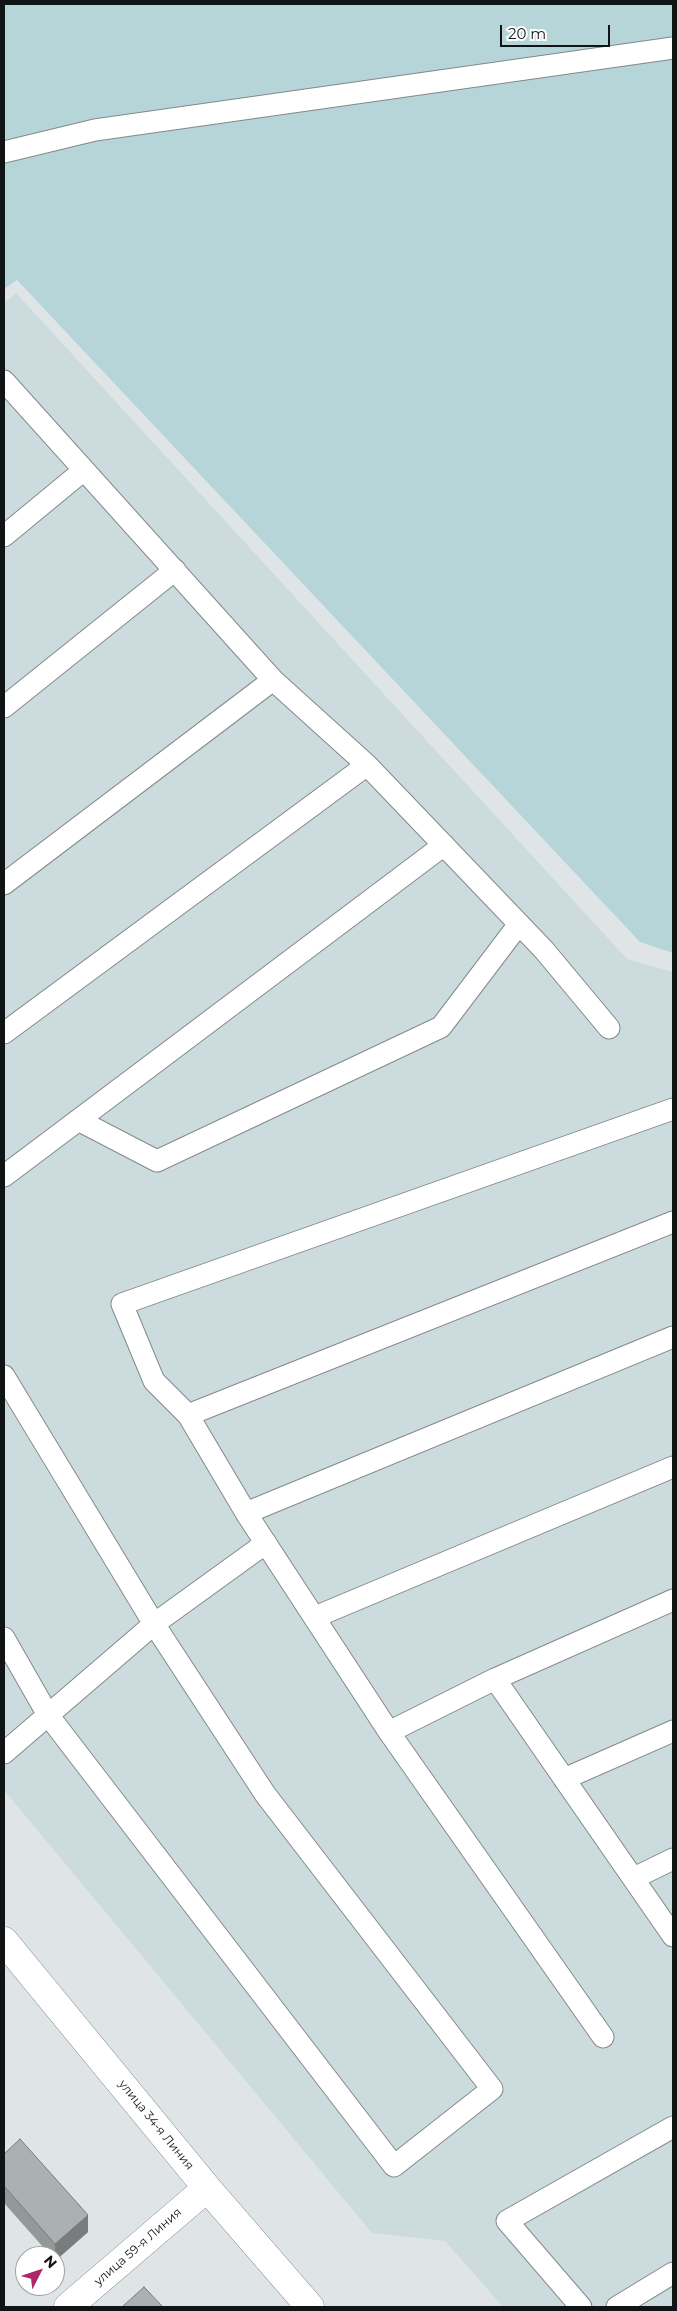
<!DOCTYPE html>
<meta charset="utf-8">
<style>
body{margin:0}
#map{position:relative;width:677px;height:2311px;overflow:hidden;background:#dfe5e6;font-family:Montserrat,sans-serif}
canvas{display:block}
.frame{position:absolute;inset:0;border:5px solid #111414;pointer-events:none}
.north{position:absolute;left:15px;top:2246px;width:50px;height:50px;box-sizing:border-box;background:#fff;border:1px solid #a0a1a1;border-radius:50%;rotate:49deg;font-size:14px;font-weight:700;line-height:20px;text-align:center;color:#111414}
.north::after{content:'';display:block;margin:auto;width:18px;height:22px;background:#ad266a;clip-path:polygon(50% 0,100% 100%,50% 72%,0 100%)}
.scale{position:absolute;left:500px;top:25px;width:110px;height:22px;box-sizing:border-box;border:2px solid #111414;border-top:0;padding-left:6px;font-size:15px;line-height:18px;white-space:nowrap;color:#111414;-webkit-text-stroke:4px #fff;paint-order:stroke}
</style>
<div id="map">
<canvas width="677" height="2311"></canvas>
<div class="frame"></div>
<div class="north">N</div>
<div class="scale">20 m</div>
</div>
<script>
const c = document.querySelector('canvas').getContext('2d');
c.lineJoin = 'round';
function paint(path, color) {
  c.fillStyle = color;
  c.fill(path, 'evenodd');
}
function toPath(rows) {
  const path = new Path2D();
  for (const r of rows) {
    path.moveTo(r[0], r[1]);
    for (let i = 2; i < r.length; i += 2) path.lineTo(r[i], r[i + 1]);
  }
  return path;
}
function trace(path, color, width, dash) {
  c.strokeStyle = color;
  c.lineWidth = width;
  c.lineCap = dash ? 'butt' : 'round';
  c.setLineDash(dash || []);
  c.stroke(path);
}
function label(font, color, halo, rows, align = 'center') {
  c.font = font + ' Montserrat,sans-serif';
  c.lineWidth = 4;
  c.setLineDash([]);
  c.textBaseline = 'middle';
  c.strokeStyle = halo;
  c.fillStyle = color;
  for (const [text, x, y, turn = 0] of rows) {
    c.save();
    c.translate(x, y);
    c.rotate((+turn || 0) * Math.PI / 180);
    c.textAlign = isNaN(turn) ? turn : align;
    if (halo) c.strokeText(text, 0, 0);
    c.fillText(text, 0, 0);
    c.restore();
  }
}
paint(toPath([
 [16,293,627,959,673,972,673,2307,503,2307,445,2241,372,2233,4,1790,4,303]
]), '#ccdbdd');
paint(toPath([
 [4,4,673,4,673,953,640,942,17,280,4,289]
]), '#b6d5d9');
const lane = toPath([
 [4,152,95,130,673,48],
 [4,381,273,680,4,884],
 [4,536,84,470],
 [273,680,367,765,544,950,609,1028],
 [4,707,175,570],
 [4,1033,367,765],
 [78,1120,157,1161,441,1027,519,924],
 [4,1176,444,845],
 [4,1376,154,1624,265,1794,492,2089,394,2166,48,1715,4,1638],
 [188,1415,673,1222],
 [246,1513,673,1337],
 [315,1617,673,1467],
 [495,1679,673,1936],
 [389,1732,495,1679,673,1600],
 [4,1753,154,1624,266,1543],
 [564,1779,673,1731],
 [634,1878,673,1859],
 [603,2037,389,1732,246,1513,188,1415,154,1381,122,1304,673,1109],
 [581,2307,507,2221,673,2127],
 [617,2307,673,2273]
]);
const street = toPath([
 [4,1941,207,2188,310,2307],
 [68,2307,207,2188]
]);
trace(lane, '#84898a', 23);
trace(street, '#84898a', 29);
trace(lane, '#fff', 21);
trace(street, '#fff', 28);
paint(toPath([
 [4,2154,88,2232,55,2261,55,2256,51,2256,4,2203]
]), '#939899');
paint(toPath([
 [88,2215,88,2232,55,2261,55,2244]
]), '#787c7d');
const building = toPath([
 [20,2139,88,2215,55,2244,4,2186,4,2154,20,2139],
 [144,2287,163,2307,122,2307,144,2287]
]);
paint(building, '#abb1b2');
trace(building, '#787c7d', 1);
label('12px', '#111414', '#fff', [
 ["улица 34-я Линия",156,2125,51],
 ["улица 59-я Линия",138,2247,-41]
]);
</script>
